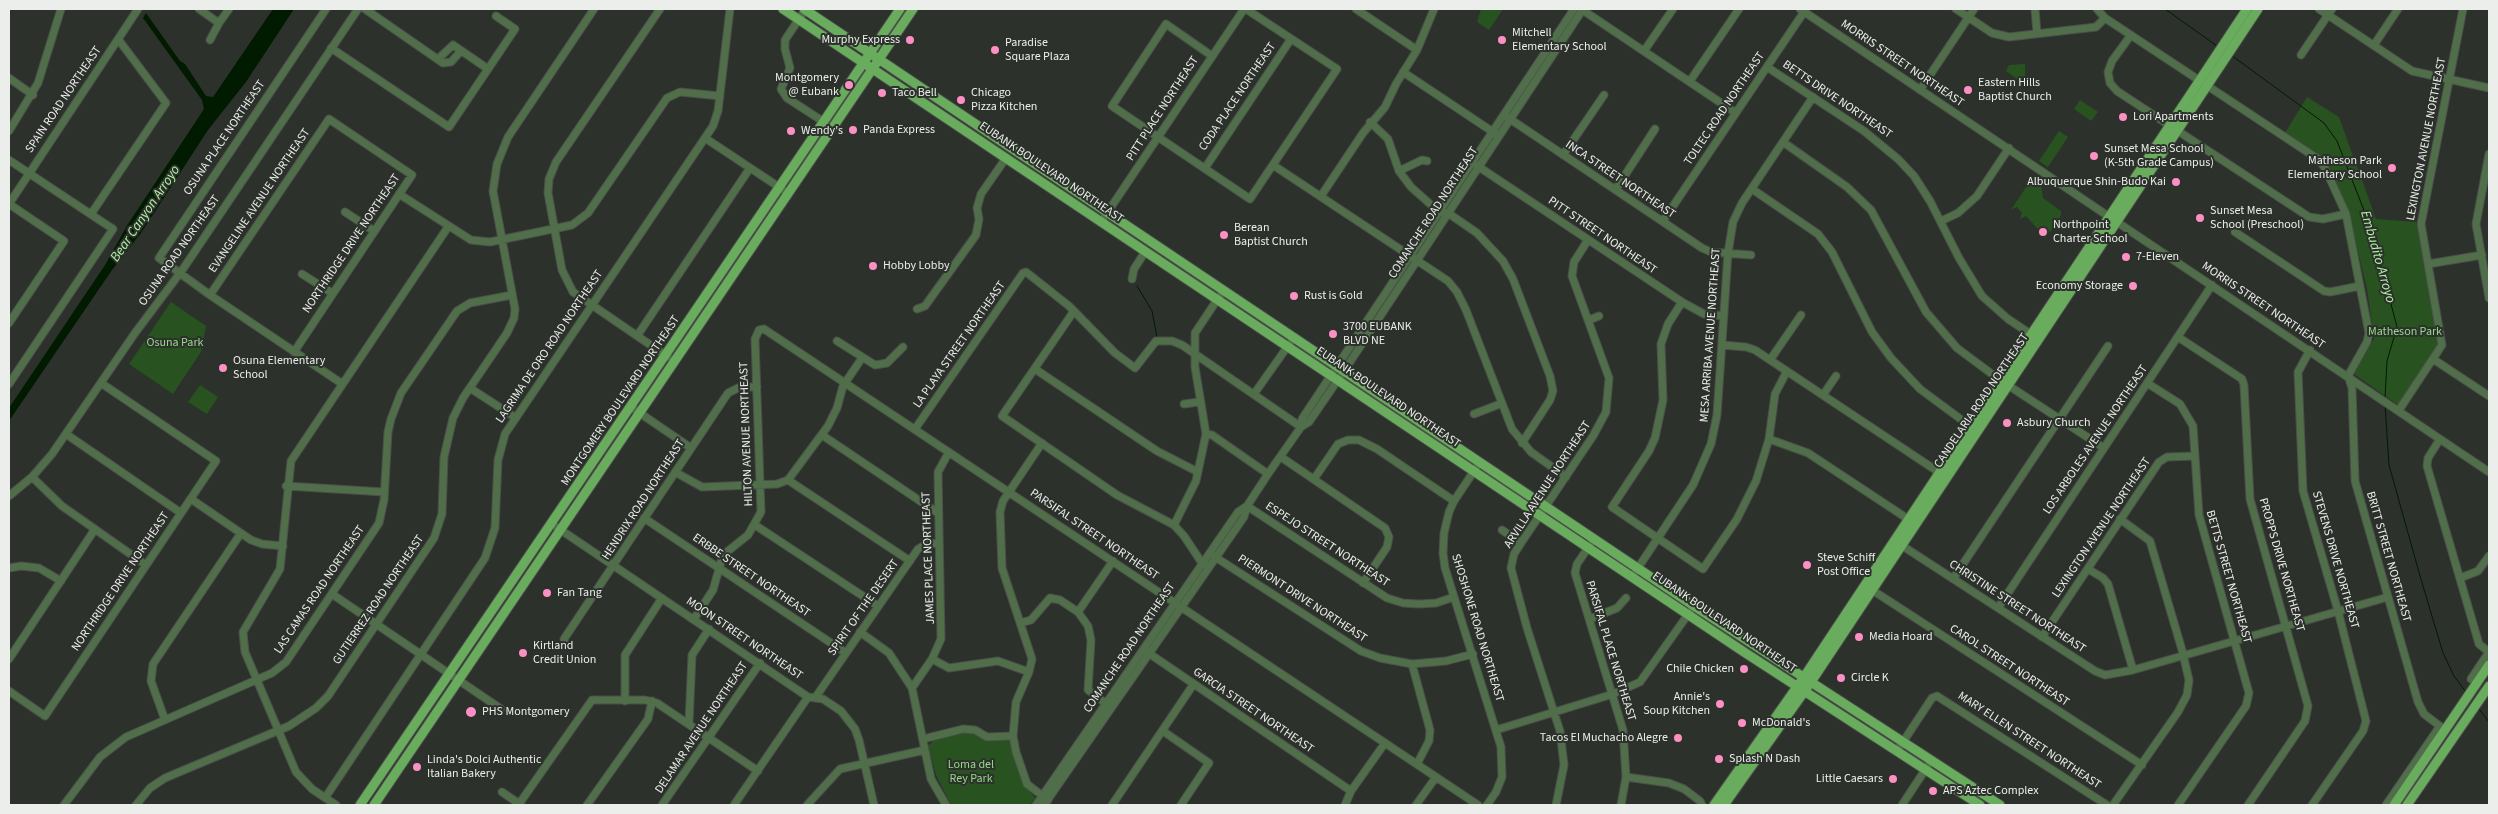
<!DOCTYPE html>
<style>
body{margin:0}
#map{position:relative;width:2498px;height:814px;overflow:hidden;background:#2c312b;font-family:"Source Sans 3",sans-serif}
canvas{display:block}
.frame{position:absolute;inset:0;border:10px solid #ebeeea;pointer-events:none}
</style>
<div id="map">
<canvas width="2498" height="814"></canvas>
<div class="frame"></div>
</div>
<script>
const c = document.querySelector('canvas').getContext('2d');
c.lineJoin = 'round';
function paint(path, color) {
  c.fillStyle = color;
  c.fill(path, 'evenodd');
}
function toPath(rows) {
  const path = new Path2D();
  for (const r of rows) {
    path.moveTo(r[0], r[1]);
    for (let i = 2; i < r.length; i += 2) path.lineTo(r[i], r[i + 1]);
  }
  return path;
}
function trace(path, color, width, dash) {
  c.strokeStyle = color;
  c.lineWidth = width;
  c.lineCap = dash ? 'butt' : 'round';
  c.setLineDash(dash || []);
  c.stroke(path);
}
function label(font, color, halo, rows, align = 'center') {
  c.font = font + ' "Source Sans 3",sans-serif';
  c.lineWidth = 4;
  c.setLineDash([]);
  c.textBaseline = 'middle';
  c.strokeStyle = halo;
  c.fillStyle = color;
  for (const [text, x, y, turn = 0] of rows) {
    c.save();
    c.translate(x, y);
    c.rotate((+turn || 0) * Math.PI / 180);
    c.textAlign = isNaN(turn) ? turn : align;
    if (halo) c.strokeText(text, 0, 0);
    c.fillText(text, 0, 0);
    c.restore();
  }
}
paint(toPath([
 [1481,9,1503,9,1489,30,1477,22],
 [2025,64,2025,80,2017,79,2006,71,2009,65],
 [2307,97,2339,117,2376,219,2416,222,2440,344,2398,405,2354,374,2374,339,2367,288,2348,212,2327,160,2285,133],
 [2080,100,2098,112,2091,121,2074,109],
 [2059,131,2068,137,2048,167,2039,161],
 [2032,178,2041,185,2043,198,2061,211,2061,215,2046,238,2026,216,2020,219,2022,213,2017,207,2011,210],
 [171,302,206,326,201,352,173,394,129,364],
 [200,385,218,397,207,414,188,402],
 [963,733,971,733,984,740,1010,741,1022,781,1035,798,1030,805,951,805,936,775,928,746,934,740]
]), '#285220');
paint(toPath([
 [273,9,294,9,246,82,208,130,141,233,112,270,9,421,9,408,105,265,128,224,204,109,202,100,143,18,146,13,180,61,185,64,206,96,213,97]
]), '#001b00');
trace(toPath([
 [2165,9,2217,46],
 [2231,55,2324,123,2337,141,2372,231,2397,327,2387,361,2385,398],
 [1137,286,1152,311,1157,337],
 [2385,405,2389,465,2420,576,2443,653,2454,676,2466,692],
 [2479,709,2489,722]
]), '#001b00', 1);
const minor = toPath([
 [199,9,219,23,229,9],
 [326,9,159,258,210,295,341,383],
 [365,9,443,63,451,62,461,51],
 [660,9,556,162,549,179,548,193,562,270,573,292,668,357],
 [1356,9,1417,50],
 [1581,9,1736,113],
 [1800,9,2489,472],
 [1956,9,1992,33,2009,37,2096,27,2105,18],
 [2035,9,2037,33],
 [2097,9,2105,18,2318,159,2325,168,2346,214,2369,333,2367,342,2348,376,2352,388,2355,481,2418,702,2424,714,2445,730],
 [2319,9,2412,71,2489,88],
 [805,10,785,40,785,49,790,68,781,89,787,98,824,122],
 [2131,35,2112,61,2108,72,2110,83,2117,91,2309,217,2323,219,2346,214],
 [210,40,219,23],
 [2374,45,2398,9],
 [331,48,449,127,515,29,496,16],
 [1644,51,1673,9],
 [2301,55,2332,9],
 [1212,56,1166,24,1112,106,1250,199,1337,69,1246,9],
 [438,59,453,45,488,69],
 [1767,67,1864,131,1898,159,1914,176,1930,201,1959,258,1982,296,2008,319,2035,337],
 [1403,72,1496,134],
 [9,78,33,95],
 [1690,81,1739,9],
 [1920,90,1974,9],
 [1507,117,1702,248,1711,252,1751,255],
 [1370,122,1388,139,1399,171,1411,187,1439,212,1448,213,1477,233,1503,261,1513,279,1550,376,1553,391,1550,400,1522,443],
 [9,131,38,83,61,9],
 [705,138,788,193],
 [1783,142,1847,187,1871,210,1926,312,1957,348,2000,380,2104,448],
 [2489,154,2476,224,2489,298],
 [1563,155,1604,95],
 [9,160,113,229,9,384],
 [1273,165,1448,281,1457,292,1466,310,1512,429,1531,452,1566,477],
 [1476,165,1682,302,1704,314,1724,316],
 [1205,168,1291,39],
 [1399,171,1422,160,1427,161],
 [1616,189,1655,129],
 [1752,189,1818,234,1832,252,1872,332,1891,358,1920,389,1974,429],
 [399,194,471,240,490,242,572,225,588,213,667,98,680,92,720,96],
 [1321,196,1363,133,1385,107,1396,84,1417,50,1434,9],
 [9,204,138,9],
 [9,204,64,241,9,323],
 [345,212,374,231],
 [91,214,166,103,118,39],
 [1663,221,1806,9],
 [1941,221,1958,213,1977,196,2009,148],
 [1101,222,1244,9],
 [2235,232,2324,291,2330,292,2360,286],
 [2428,264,2482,255],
 [302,274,332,293],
 [1132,279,1134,269,1145,252],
 [210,295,329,119,412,175,294,352],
 [1682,302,1668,324,1661,344,1663,400,1655,438,1649,451,1612,507,1703,569,1737,519,1756,481,1769,439,1775,394,1787,371],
 [917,309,925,306,976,235,979,219,977,208,981,194,1006,158],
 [1074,311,1002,416,1117,495,1174,525,1184,536,1202,563,1209,567],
 [1589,320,1599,316],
 [637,336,750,168],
 [2178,337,2242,379,2244,385,2250,499,2308,706,2305,721,2248,805],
 [837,341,875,365,887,363,903,347],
 [1722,345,1746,347,1755,350,1943,475],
 [2310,350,2298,372,2303,491,2338,611,2366,721,2363,731,2312,805],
 [2433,359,2489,396],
 [1770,360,1801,315],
 [1035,369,1157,451,1198,472],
 [2147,383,2180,404,2193,426,2199,515,2249,693,2246,706,2178,805],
 [470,388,516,418],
 [1254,394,1290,343],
 [1823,395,1836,376],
 [1184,404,1199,402],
 [631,407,691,448],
 [2399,410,2442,345,2421,224,2463,9],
 [1474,414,1500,404],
 [1301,427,1302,419,1574,9],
 [915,429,1023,273,1026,272,1069,306,1115,353,1135,368,1156,341,1172,341,1182,345,1301,427],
 [66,434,181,513],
 [1206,434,1212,435,1268,474],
 [822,435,938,513],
 [1769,439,1808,453,1911,521],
 [2440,439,2428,458,2427,466,2479,644,2489,652],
 [1042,443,1003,501,1000,512,1002,568,1032,659,1029,672,1016,702,1013,736,1016,752,1027,784,1048,800],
 [1281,457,1385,528,1389,537,1387,547,1363,583],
 [1480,462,1454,501,1449,512,1444,533,1443,553,1445,568,1501,747,1502,777,1496,792,1487,805],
 [675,472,702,487,777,484,788,480,828,426,837,408,843,386,862,358],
 [32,477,62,506,146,565],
 [1314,479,1338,444,1348,440,1359,440,1377,449,1454,501],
 [788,480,910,561],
 [286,486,384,492],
 [9,496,32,477,52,454,135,333,183,269,358,9],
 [191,499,251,540,262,544,283,546],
 [1247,506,1387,598,1403,603,1419,604,1436,603,1454,597],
 [644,518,846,653],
 [552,524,808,697,823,699,841,711,855,729,859,740,874,805],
 [755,525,878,606],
 [1174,525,1196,481,1206,434,1195,367,1195,333,1223,291],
 [1502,530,1521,543],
 [1594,539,1577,564,1575,573,1623,730,1626,777,1621,805],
 [1898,543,2095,671,2105,675,2133,670,2388,597],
 [1212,555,1361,651,1380,658,1412,664,1446,661,1473,654],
 [9,568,21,566,39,568,61,581],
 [2088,569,2103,578,2108,584,2133,670],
 [1632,577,1693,485,1711,444,1717,415,1728,253,1733,222,1742,203,1813,97],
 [2460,578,2478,571,2489,556],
 [1953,579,2108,346],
 [1869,588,2142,765],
 [332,594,501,709],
 [1998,608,2212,285],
 [1078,612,1113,561],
 [694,619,713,590,723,555,748,535,761,512,755,339,759,330,764,329,1478,805],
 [1590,619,1617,608,1626,598],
 [1020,623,1031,620,1050,598,1060,600,1078,612,1088,626,1091,640,1088,690,1108,705],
 [860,632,889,653,912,688,931,779,946,805],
 [2042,637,2159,462,2167,457,2195,456],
 [565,645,564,639,728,393,740,387,757,387],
 [1147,652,1351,791],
 [9,659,95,529],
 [932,659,949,668,998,661,1029,672],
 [1412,664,1430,730,1429,741,1417,764],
 [2471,679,2489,652],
 [912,688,932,659,941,639,938,472,949,452],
 [9,691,45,716,216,461,101,383],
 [815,698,918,549,928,543,939,544],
 [625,701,625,655,662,598],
 [165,720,151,681,153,664,241,533],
 [689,723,692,655,709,629],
 [1496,730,1613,694,1640,682,1694,606],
 [1163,731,1209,763,1181,805],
 [923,739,963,729,975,730,987,737,1013,736],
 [1897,751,1932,698,1937,696,2107,805],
 [1626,777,1669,783,1684,789,1700,801,1702,805],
 [502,792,521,805],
 [325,798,485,558,495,528,498,460,505,434,713,126,718,111,730,9],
 [519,804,592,700,645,700,657,703,758,771],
 [64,805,100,757,126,737,272,673,286,662,379,523,384,500,388,432,391,419,401,393,457,311,470,303,512,295],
 [136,805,150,788,165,778,289,726,316,708,328,696,434,538,442,514,444,457,453,418,463,398,507,333,514,318,515,309,493,191,497,164,508,137,594,9],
 [336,805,312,789,296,772,245,652,243,632,280,569,291,461,448,227],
 [587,805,648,719,652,701],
 [662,805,760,663],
 [734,805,808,697],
 [807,805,840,769,925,750],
 [1036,805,1238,512,1247,506],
 [1044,805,1244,517,1247,506,1268,474,1301,427,1309,422,1344,371,1583,9],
 [1112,805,1193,685],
 [1345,805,1351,791,1385,743],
 [1416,805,1436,777],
 [1556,805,1564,765,1560,731,1527,628,1511,568,1514,554,1521,543,1593,436,1606,412,1609,378,1572,276,1574,262,1588,240],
 [1902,805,1931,761],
 [2113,805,2178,712,2187,695,2189,680,2182,650,2150,541,2120,519],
 [2386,805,2440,726]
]);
const major = toPath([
 [783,9,1744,652,1980,805],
 [804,9,1694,606,2000,805],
 [360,805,900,9],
 [374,805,913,9],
 [1714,805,1806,674,2247,9],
 [1724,805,1811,682,2258,9],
 [2394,805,2489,665],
 [2407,805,2489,686]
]);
trace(minor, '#4b4f4a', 9);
trace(major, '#4b4f4a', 11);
trace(minor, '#4f6e49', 7);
trace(major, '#6aac5e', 9);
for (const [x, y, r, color] of [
 [910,40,5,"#fc8fc3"],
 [1502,40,5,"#fc8fc3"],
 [995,50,5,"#fc8fc3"],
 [849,85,5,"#fc8fc3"],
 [1968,90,5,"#fc8fc3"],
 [882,93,5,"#fc8fc3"],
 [961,100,5,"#fc8fc3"],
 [2123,117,5,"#fc8fc3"],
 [853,130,5,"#fc8fc3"],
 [791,131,5,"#fc8fc3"],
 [2094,156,5,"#fc8fc3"],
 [2392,168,5,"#fc8fc3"],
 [2176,182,5,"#fc8fc3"],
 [2200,218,5,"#fc8fc3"],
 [2043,232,5,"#fc8fc3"],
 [1224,235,5,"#fc8fc3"],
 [2126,257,5,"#fc8fc3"],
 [873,266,5,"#fc8fc3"],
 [2133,286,5,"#fc8fc3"],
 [1294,296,5,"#fc8fc3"],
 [1333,334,5,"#fc8fc3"],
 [223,368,5,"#fc8fc3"],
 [2007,423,5,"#fc8fc3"],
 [1807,565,5,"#fc8fc3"],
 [547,593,5,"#fc8fc3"],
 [1859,637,5,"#fc8fc3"],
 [523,653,5,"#fc8fc3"],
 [1744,669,5,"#fc8fc3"],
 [1841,678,5,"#fc8fc3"],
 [1720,704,5,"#fc8fc3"],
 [471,712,6,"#fc8fc3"],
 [1742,723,5,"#fc8fc3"],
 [1678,738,5,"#fc8fc3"],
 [1719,759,5,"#fc8fc3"],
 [417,767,5,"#fc8fc3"],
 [1893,779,5,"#fc8fc3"],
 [1933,791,5,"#fc8fc3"]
]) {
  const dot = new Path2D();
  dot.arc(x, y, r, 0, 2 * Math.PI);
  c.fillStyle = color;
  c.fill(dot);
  trace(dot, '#2c312b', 2);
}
label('12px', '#ebeeea', '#2c312b', [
 ["Mitchell",1512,33],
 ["Elementary School",1512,47],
 ["Murphy Express",900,40,"right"],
 ["Paradise",1005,43],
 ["Square Plaza",1005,57],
 ["Montgomery",839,78,"right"],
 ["@ Eubank",839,92,"right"],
 ["Eastern Hills",1978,83],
 ["Baptist Church",1978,97],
 ["Taco Bell",892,93],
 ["Chicago",971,93],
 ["Pizza Kitchen",971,107],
 ["Lori Apartments",2133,117],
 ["Panda Express",863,130],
 ["Wendy's",801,131],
 ["Sunset Mesa School",2104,149],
 ["(K-5th Grade Campus)",2104,163],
 ["Matheson Park",2382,161,"right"],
 ["Elementary School",2382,175,"right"],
 ["Albuquerque Shin-Budo Kai",2166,182,"right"],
 ["Sunset Mesa",2210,211],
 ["School (Preschool)",2210,225],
 ["Northpoint",2053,225],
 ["Charter School",2053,239],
 ["Berean",1234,228],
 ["Baptist Church",1234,242],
 ["7-Eleven",2136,257],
 ["Hobby Lobby",883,266],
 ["Economy Storage",2123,286,"right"],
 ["Rust is Gold",1304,296],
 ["3700 EUBANK",1343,327],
 ["BLVD NE",1343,341],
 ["Osuna Elementary",233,361],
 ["School",233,375],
 ["Asbury Church",2017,423],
 ["Steve Schiff",1817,558],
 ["Post Office",1817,572],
 ["Fan Tang",557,593],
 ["Media Hoard",1869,637],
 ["Kirtland",533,646],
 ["Credit Union",533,660],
 ["Chile Chicken",1734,669,"right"],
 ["Circle K",1851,678],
 ["Annie's",1710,697,"right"],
 ["Soup Kitchen",1710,711,"right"],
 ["PHS Montgomery",482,712],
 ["McDonald's",1752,723],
 ["Tacos El Muchacho Alegre",1668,738,"right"],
 ["Splash N Dash",1729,759],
 ["Linda's Dolci Authentic",427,760],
 ["Italian Bakery",427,774],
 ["Little Caesars",1883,779,"right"],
 ["APS Aztec Complex",1943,791]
], 'left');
label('12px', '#ebeeea', '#2c312b', [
 ["MORRIS STREET NORTHEAST",1902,64,34],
 ["CODA PLACE NORTHEAST",1238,97,-56],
 ["SPAIN ROAD NORTHEAST",64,100,-56],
 ["BETTS DRIVE NORTHEAST",1837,100,34],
 ["PITT PLACE NORTHEAST",1163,109,-57],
 ["TOLTEC ROAD NORTHEAST",1725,109,-56],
 ["OSUNA PLACE NORTHEAST",225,138,-56],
 ["LEXINGTON AVENUE NORTHEAST",2427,139,-79],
 ["EUBANK BOULEVARD NORTHEAST",1051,173,34],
 ["INCA STREET NORTHEAST",1620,180,34],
 ["EVANGELINE AVENUE NORTHEAST",260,201,-56],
 ["COMANCHE ROAD NORTHEAST",1434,213,-57],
 ["PITT STREET NORTHEAST",1602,236,34],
 ["NORTHRIDGE DRIVE NORTHEAST",352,244,-56],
 ["OSUNA ROAD NORTHEAST",180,251,-55],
 ["MORRIS STREET NORTHEAST",2263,306,34],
 ["MESA ARRIBA AVENUE NORTHEAST",1711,335,-86],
 ["LA PLAYA STREET NORTHEAST",960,345,-55],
 ["LAGRIMA DE ORO ROAD NORTHEAST",550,347,-56],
 ["EUBANK BOULEVARD NORTHEAST",1388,398,34],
 ["MONTGOMERY BOULEVARD NORTHEAST",621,401,-56],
 ["CANDELARIA ROAD NORTHEAST",1982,401,-56],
 ["HILTON AVENUE NORTHEAST",747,434,-92],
 ["LOS ARBOLES AVENUE NORTHEAST",2096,440,-56],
 ["ARVILLA AVENUE NORTHEAST",1548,485,-57],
 ["HENDRIX ROAD NORTHEAST",644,500,-57],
 ["LEXINGTON AVENUE NORTHEAST",2102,528,-56],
 ["PARSIFAL STREET NORTHEAST",1094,535,34],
 ["ESPEJO STREET NORTHEAST",1327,545,33],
 ["BRITT STREET NORTHEAST",2388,557,74],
 ["JAMES PLACE NORTHEAST",929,558,-92],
 ["STEVENS DRIVE NORTHEAST",2335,560,74],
 ["PROPPS DRIVE NORTHEAST",2281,565,74],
 ["ERBBE STREET NORTHEAST",751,576,34],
 ["BETTS STREET NORTHEAST",2228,577,74],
 ["NORTHRIDGE DRIVE NORTHEAST",121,582,-56],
 ["LAS CAMAS ROAD NORTHEAST",320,590,-56],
 ["PIERMONT DRIVE NORTHEAST",1302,599,33],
 ["GUTIERREZ ROAD NORTHEAST",379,600,-56],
 ["CHRISTINE STREET NORTHEAST",2017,607,33],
 ["SPIRIT OF THE DESERT",864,608,-55],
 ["EUBANK BOULEVARD NORTHEAST",1724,623,34],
 ["SHOSHONE ROAD NORTHEAST",1477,628,73],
 ["MOON STREET NORTHEAST",744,639,34],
 ["COMANCHE ROAD NORTHEAST",1130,648,-56],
 ["PARSIFAL PLACE NORTHEAST",1610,651,73],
 ["CAROL STREET NORTHEAST",2009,666,33],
 ["GARCIA STREET NORTHEAST",1253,711,34],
 ["DELAMAR AVENUE NORTHEAST",702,728,-56],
 ["MARY ELLEN STREET NORTHEAST",2029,741,33]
]);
label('12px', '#97d78b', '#2c312b', [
 ["Matheson Park",2405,332],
 ["Osuna Park",175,343],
 ["Loma del",971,765],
 ["Rey Park",971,779]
]);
label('italic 14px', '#b1f2a5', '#2c312b', [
 ["Bear Canyon Arroyo",146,214,-56],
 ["Embudito Arroyo",2377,257,74]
]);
</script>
